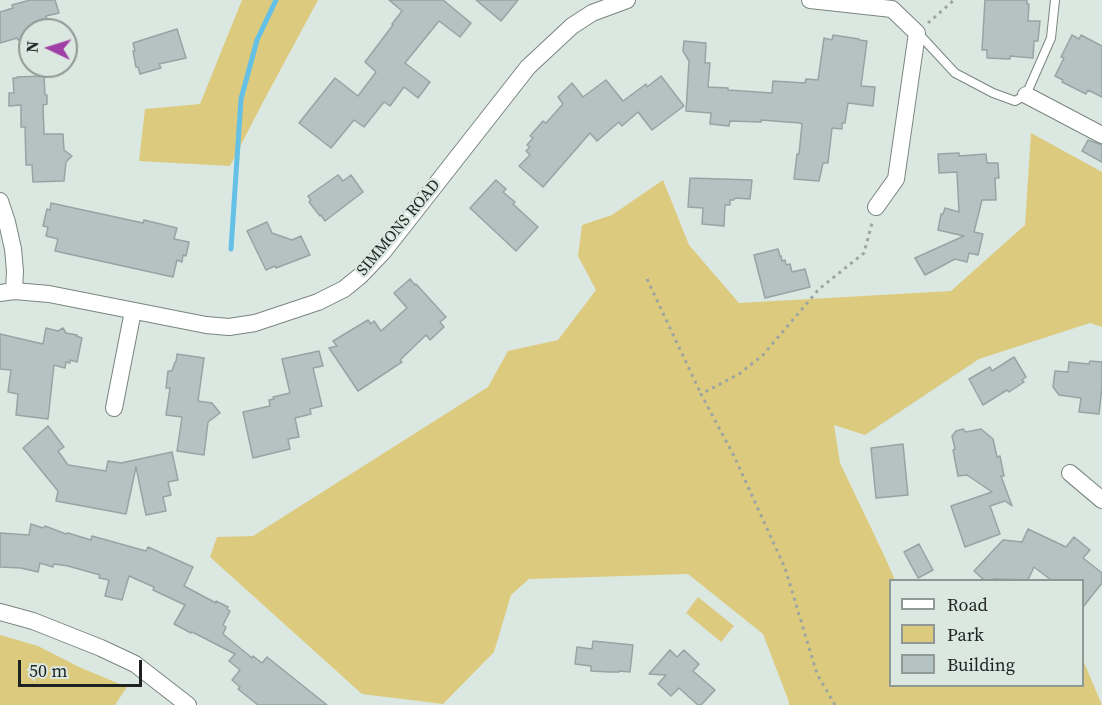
<!DOCTYPE html>
<style>
body{margin:0}
#map{position:relative;width:1102px;height:705px;overflow:hidden;background:#dbe7e1;font-family:"Source Serif 4",serif}
canvas{display:block}
.legend{position:absolute;left:889px;top:579px;width:195px;height:108px;box-sizing:border-box;background:#dbe7e1;border:2px solid #8f9894;margin:0;padding:8px 10px;list-style:none;font-size:18px;color:#1e2220}
.legend li{display:flex;align-items:center;gap:12px;height:30px}
.legend b{width:30px;border:2px solid #8f9894}
.north{position:absolute;left:18px;top:18px;width:60px;height:60px;box-sizing:border-box;background:#dbe7e1;border:2px solid #8f9894;border-radius:50%;rotate:274deg;font-size:16px;font-weight:700;line-height:24px;text-align:center;color:#1e2220}
.north::after{content:'';display:block;margin:auto;width:21px;height:27px;background:#a03fa6;clip-path:polygon(50% 0,100% 100%,50% 72%,0 100%)}
.scale{position:absolute;left:18px;top:660px;width:124px;height:27px;box-sizing:border-box;border:3px solid #1e2220;border-top:0;padding-left:8px;font-size:18px;line-height:21px;white-space:nowrap;color:#1e2220;-webkit-text-stroke:4px #dbe7e1;paint-order:stroke}
</style>
<div id="map">
<canvas width="1102" height="705"></canvas>
<ul class="legend">
<li><b style="height:8px;background:#fff"></b>Road</li>
<li><b style="height:16px;background:#dccb7f"></b>Park</li>
<li><b style="height:16px;background:#b4c2c2"></b>Building</li>
</ul>
<div class="north">N</div>
<div class="scale">50 m</div>
</div>
<script>
const c = document.querySelector('canvas').getContext('2d');
c.lineJoin = 'round';
function paint(path, color) {
  c.fillStyle = color;
  c.fill(path, 'evenodd');
}
function toPath(rows) {
  const path = new Path2D();
  for (const r of rows) {
    path.moveTo(r[0], r[1]);
    for (let i = 2; i < r.length; i += 2) path.lineTo(r[i], r[i + 1]);
  }
  return path;
}
function trace(path, color, width, dash) {
  c.strokeStyle = color;
  c.lineWidth = width;
  c.lineCap = dash ? 'butt' : 'round';
  c.setLineDash(dash || []);
  c.stroke(path);
}
function label(font, color, halo, rows, align = 'center') {
  c.font = font + ' "Source Serif 4",serif';
  c.lineWidth = 5;
  c.setLineDash([]);
  c.textBaseline = 'middle';
  c.strokeStyle = halo;
  c.fillStyle = color;
  for (const [text, x, y, turn = 0] of rows) {
    c.save();
    c.translate(x, y);
    c.rotate((+turn || 0) * Math.PI / 180);
    c.textAlign = isNaN(turn) ? turn : align;
    if (halo) c.strokeText(text, 0, 0);
    c.fillText(text, 0, 0);
    c.restore();
  }
}
paint(toPath([
 [242,0,318,0,262,104,230,166,139,161,145,109,200,104],
 [1031,133,1102,172,1102,327,1090,323,979,359,865,435,834,425,840,463,884,555,895,580,890,580,890,686,1082,686,1083,660,1102,705,789,705,789,702,763,634,688,574,529,579,511,595,494,652,443,704,362,694,210,557,217,537,253,536,488,387,508,351,558,340,596,290,578,256,582,225,612,215,663,180,689,245,739,303,951,291,1025,225],
 [698,597,734,626,721,642,686,613],
 [0,635,38,646,79,667,127,687,115,705,0,705]
]), '#dccb7f');
trace(toPath([
 [231,249,241,99,257,40,276,0]
]), '#65c0e6', 5);
const building = toPath([
 [30,0,55,0,59,13,46,16,49,27,40,30,30,30,30,37,18,40,17,38,0,43,0,12,13,8,12,5,30,0],
 [389,0,443,0,471,23,460,37,439,21,405,63,430,82,418,98,404,87,390,106,384,102,364,127,354,120,331,148,299,123,335,78,358,96,376,72,365,62,393,25,392,24,402,11,389,0],
 [476,0,518,0,501,21,476,0],
 [985,0,1027,0,1027,4,1029,4,1028,21,1040,21,1038,41,1034,41,1033,58,1010,56,1010,59,987,58,987,50,982,50,985,0],
 [177,29,186,58,159,64,161,68,140,74,138,67,136,67,133,51,135,51,133,43,177,29],
 [833,35,859,39,859,40,867,41,861,86,875,87,873,106,848,103,845,123,842,123,842,129,832,128,828,163,823,163,819,181,794,179,797,154,799,154,802,124,800,123,761,120,761,122,730,121,729,126,710,124,711,113,686,111,689,61,683,51,684,41,706,43,705,63,710,63,708,87,728,88,728,90,772,93,773,81,805,83,806,79,818,80,824,38,832,40,833,35],
 [1072,35,1079,39,1081,35,1102,46,1102,97,1088,90,1086,94,1062,82,1063,80,1055,76,1064,58,1061,57,1072,35],
 [44,76,45,95,47,95,47,104,43,105,44,134,63,134,64,150,72,156,66,162,64,181,33,182,32,165,26,165,25,127,21,127,21,105,9,106,9,93,14,93,13,78,17,78,17,77,44,76],
 [661,76,684,106,652,130,638,112,622,126,619,122,597,141,590,133,543,187,519,166,530,155,526,151,530,147,527,145,533,138,530,136,543,121,546,123,563,104,558,97,572,83,583,97,606,80,623,101,646,84,647,87,661,76],
 [1088,140,1102,145,1102,162,1082,151,1088,140],
 [959,153,959,156,986,154,987,163,998,163,999,178,995,178,996,200,982,200,974,232,983,234,978,255,969,253,967,262,955,259,925,275,915,258,964,236,938,230,941,214,943,214,945,208,959,212,957,172,939,173,938,154,959,153],
 [338,175,343,181,351,175,363,192,325,221,321,215,320,216,309,202,311,200,308,196,338,175],
 [690,178,752,180,750,199,735,198,734,200,730,200,730,205,725,205,724,226,702,224,703,208,688,207,690,178],
 [496,180,506,189,503,192,515,202,513,204,538,227,516,251,470,208,496,180],
 [51,203,143,223,144,220,177,228,174,239,189,242,186,256,183,255,182,262,177,260,173,277,55,251,58,239,46,236,48,227,43,226,47,209,50,210,51,203],
 [267,222,272,233,292,240,301,236,310,255,276,268,275,266,266,270,247,231,267,222],
 [778,249,780,256,781,256,782,261,785,260,786,265,790,264,792,272,805,269,810,287,765,298,754,255,778,249],
 [410,279,415,285,416,284,446,317,440,322,444,327,430,340,426,335,400,360,402,362,358,391,329,348,337,346,333,341,368,320,371,324,374,321,381,331,407,308,394,293,410,279],
 [46,328,58,331,63,328,66,333,77,335,76,336,82,338,77,362,70,360,70,363,66,362,65,368,54,365,48,419,16,415,18,394,8,392,11,370,0,369,0,334,43,344,46,328],
 [319,351,323,366,313,368,322,406,310,409,311,414,295,418,299,437,288,439,290,449,253,458,243,412,270,406,269,400,274,399,273,397,290,393,282,359,319,351],
 [177,354,204,358,198,401,212,403,220,413,208,422,204,455,177,451,182,417,166,415,170,388,166,388,168,371,172,371,175,362,176,362,177,354],
 [1014,357,1026,377,1022,380,1024,382,1009,392,1007,390,983,405,969,379,990,367,992,371,1014,357],
 [1090,361,1102,362,1102,387,1099,414,1079,412,1081,398,1059,395,1053,387,1055,371,1068,372,1069,362,1089,364,1090,361],
 [48,426,64,447,58,451,68,465,106,471,108,461,121,463,172,452,178,480,168,482,171,495,163,497,166,511,146,515,136,467,126,514,56,501,58,491,23,448,48,426],
 [963,429,966,432,981,429,993,439,997,457,1000,456,1004,476,1001,476,1012,506,1005,501,990,506,1000,534,965,547,951,506,992,492,967,475,958,476,953,450,955,449,952,436,956,431,963,429],
 [903,444,908,495,876,498,871,448,903,444],
 [31,524,43,528,45,526,66,534,68,533,91,540,92,536,146,551,148,547,193,567,184,586,216,603,216,601,228,607,227,609,230,611,223,625,226,627,223,634,252,658,253,656,262,663,267,657,327,705,258,705,238,689,240,687,232,680,240,670,229,661,235,654,204,638,192,632,191,633,174,624,185,605,153,590,154,587,129,576,122,600,105,596,109,580,99,578,100,575,68,566,54,564,53,567,40,563,38,572,21,568,0,567,0,533,29,535,31,524],
 [1028,529,1066,547,1074,537,1090,550,1083,558,1102,573,1102,583,1083,607,1083,580,1051,580,1034,567,1028,580,994,579,993,580,984,580,974,571,1003,540,1022,542,1028,529],
 [919,544,933,570,918,578,904,552,919,544],
 [593,641,633,645,630,672,619,671,619,672,609,672,591,671,591,666,575,664,577,647,592,649,593,641],
 [670,650,677,657,684,650,699,664,693,671,715,690,701,705,698,705,679,688,671,696,658,684,666,675,649,674,670,650]
]);
paint(building, '#b4c2c2');
trace(building, '#96a4a4', 1.5);
const service = toPath([
 [918,33,955,73,993,93,1015,101,1026,95,1051,38,1055,0]
]);
const minor = toPath([
 [810,0,892,9,917,33,896,179,876,207],
 [1026,95,1102,135],
 [0,201,7,222,13,249,15,271,14,291],
 [0,293,14,291,49,294,206,325,229,327,255,323,318,302,344,289,360,276,383,252,528,67,572,26,592,13,627,0],
 [114,408,133,311],
 [1070,473,1102,500],
 [0,612,33,621,101,648,135,664,188,705]
]);
trace(service, '#7a857f', 10);
trace(minor, '#7a857f', 18);
trace(toPath([
 [928,23,954,0],
 [647,279,701,394],
 [835,705,817,674,785,568,734,456,701,394,739,374,763,355,819,289,864,253,872,223]
]), '#9ca5a0', 3, [3, 4.5]);
trace(service, '#fff', 8);
trace(minor, '#fff', 16);
label('16px', '#1e2220', '#dbe7e1', [
 ["SIMMONS ROAD",399,228,-50]
]);
</script>
